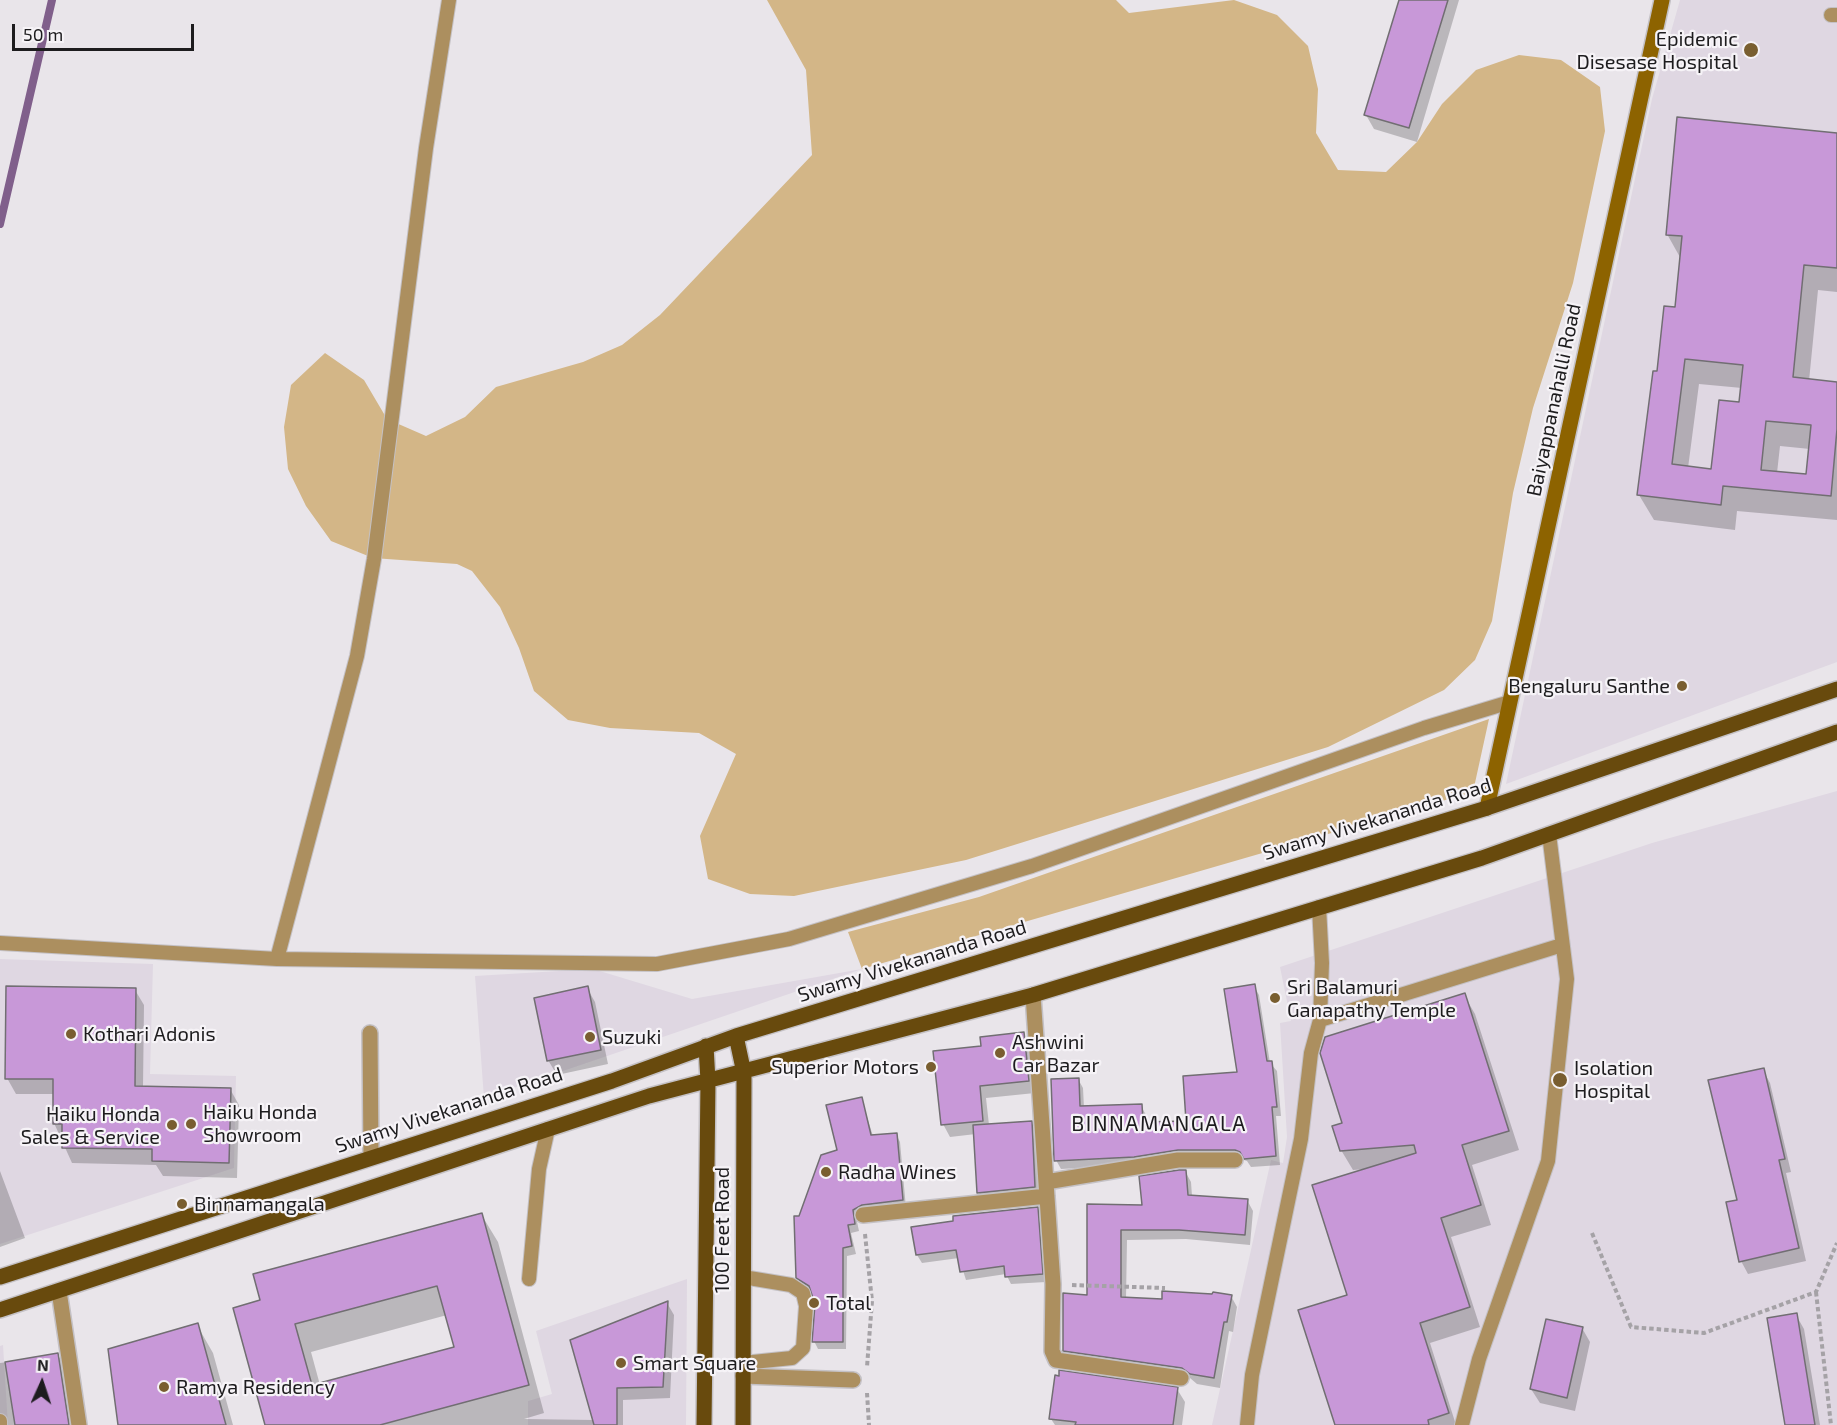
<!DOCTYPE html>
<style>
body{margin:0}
#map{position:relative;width:1837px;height:1425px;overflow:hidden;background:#e9e5ea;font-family:"Exo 2",sans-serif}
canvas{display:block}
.north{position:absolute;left:12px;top:1353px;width:60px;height:60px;-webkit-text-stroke:4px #f6f3f7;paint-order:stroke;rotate:3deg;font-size:16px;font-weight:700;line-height:24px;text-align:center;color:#1d1c1e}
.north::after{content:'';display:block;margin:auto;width:21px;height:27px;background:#1d1c1e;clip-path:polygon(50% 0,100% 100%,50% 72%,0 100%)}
.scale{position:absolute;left:12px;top:24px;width:182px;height:27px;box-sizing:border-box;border:3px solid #1d1c1e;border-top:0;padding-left:8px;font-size:18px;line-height:21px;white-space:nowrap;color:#1d1c1e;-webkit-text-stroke:4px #f6f3f7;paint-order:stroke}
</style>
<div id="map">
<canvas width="1837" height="1425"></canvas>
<div class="north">N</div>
<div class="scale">50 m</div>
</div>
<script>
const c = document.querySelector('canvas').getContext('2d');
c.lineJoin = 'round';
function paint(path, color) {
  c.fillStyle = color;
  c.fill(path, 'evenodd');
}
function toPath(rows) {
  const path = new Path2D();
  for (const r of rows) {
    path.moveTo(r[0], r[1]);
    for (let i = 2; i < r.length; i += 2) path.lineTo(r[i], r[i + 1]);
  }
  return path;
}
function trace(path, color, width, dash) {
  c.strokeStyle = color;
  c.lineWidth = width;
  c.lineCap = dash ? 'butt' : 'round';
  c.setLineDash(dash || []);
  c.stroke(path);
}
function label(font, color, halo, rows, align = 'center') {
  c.font = font + ' "Exo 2",sans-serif';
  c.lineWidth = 4.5;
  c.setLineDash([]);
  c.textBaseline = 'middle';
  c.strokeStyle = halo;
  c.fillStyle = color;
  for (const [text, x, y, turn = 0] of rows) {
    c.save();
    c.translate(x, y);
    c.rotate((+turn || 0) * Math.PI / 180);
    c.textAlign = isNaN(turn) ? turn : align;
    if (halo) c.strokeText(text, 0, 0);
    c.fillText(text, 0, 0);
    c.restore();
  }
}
paint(toPath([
 [1680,0,1837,0,1837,662,1506,784,1652,99],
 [1837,791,1837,1425,1212,1425,1271,1160,1283,1163,1287,1137,1280,1023,1291,1021,1280,967,1652,843],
 [0,959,153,964,150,1074,236,1076,234,1168,0,1244],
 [593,969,692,999,862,969,484,1098,475,976],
 [687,1279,686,1425,528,1425,528,1401,552,1394,536,1331],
 [3,1345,8,1425,0,1425,0,1346]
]), '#dfd7e2');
paint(toPath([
 [767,0,1116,0,1129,13,1234,0,1277,15,1308,46,1318,89,1316,133,1338,170,1386,172,1417,142,1442,104,1476,70,1519,55,1561,60,1600,87,1605,131,1573,283,1533,408,1513,493,1492,621,1475,660,1444,690,1328,747,966,860,794,896,750,894,708,879,700,836,736,754,699,733,610,728,568,720,534,691,519,648,500,607,472,571,457,564,373,558,331,541,306,506,288,469,284,427,291,385,325,353,364,380,387,419,426,436,465,417,496,387,583,362,622,345,660,315,812,155,806,70],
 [1489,719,1473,792,862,969,848,932,979,897]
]), '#d3b687');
paint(toPath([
 [1400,0,1459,0,1417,142,1374,129,1366,115],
 [1837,134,1837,292,1818,290,1809,381,1837,383,1837,520,1737,511,1735,530,1654,520,1639,495,1658,373,1676,309,1681,259,1667,234],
 [1699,384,1742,388,1740,404,1712,471,1688,468],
 [1780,446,1810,449,1808,476,1777,473],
 [1254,986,1259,995,1270,1063,1277,1071,1281,1116,1276,1116,1280,1165,1251,1167,1247,1161,1241,1159,1061,1169,1056,1160,1078,1079,1083,1088,1084,1108,1141,1106,1146,1115,1146,1124,1188,1122,1239,1073],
 [587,988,595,1002,608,1064,557,1075,548,1060],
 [135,990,144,1005,143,1087,230,1089,239,1105,237,1178,163,1176,156,1165,72,1163,54,1123,54,1094,16,1094,7,1078],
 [1464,995,1475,1014,1519,1150,1472,1165,1491,1225,1451,1237,1480,1327,1430,1343,1456,1425,1337,1425,1349,1296,1366,1169,1353,1170,1341,1150,1344,1124],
 [1023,1034,1030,1046,1035,1093,986,1098,989,1125,1031,1123,1036,1131,1039,1196,984,1201,979,1193,976,1134,950,1137,943,1124,982,1047],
 [1763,1070,1770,1083,1791,1172,1786,1173,1806,1261,1748,1274,1741,1261,1738,1201],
 [861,1098,873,1136,896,1134,900,1142,906,1208,867,1212,856,1217,859,1231,851,1233,856,1254,847,1256,846,1349,818,1349,814,1341,816,1304,812,1292,802,1285,798,1277,800,1218,839,1151],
 [0,1171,25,1238,0,1247],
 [1185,1171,1191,1182,1192,1196,1247,1200,1253,1211,1250,1245,1186,1239,1127,1240,1126,1299,1163,1301,1231,1296,1237,1307,1233,1332,1229,1331,1220,1388,1197,1384,1190,1378,1069,1359,1063,1349,1088,1296,1089,1206,1143,1207],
 [1037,1208,1042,1217,1046,1282,1011,1284,1006,1274,966,1280,959,1258,922,1263,917,1255,913,1228],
 [481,1214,498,1242,544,1413,524,1419,594,1420,667,1303,674,1315,670,1398,623,1400,623,1425,266,1425,262,1302],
 [447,1315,455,1348,320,1385,311,1352],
 [1796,1315,1804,1329,1820,1425,1787,1425],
 [197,1325,213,1353,233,1425,120,1425],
 [1582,1328,1590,1342,1575,1411,1540,1403,1531,1389],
 [58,1355,70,1376,78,1425,0,1425,0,1363],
 [1177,1389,1185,1402,1182,1425,1055,1425,1051,1419]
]), '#0003');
trace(toPath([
 [0,224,52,0]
]), '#805f8b', 8);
const building = toPath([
 [1399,0,1448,0,1409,128,1364,115,1399,0],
 [1677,117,1837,133,1837,268,1804,265,1793,377,1837,382,1837,429,1831,496,1723,486,1721,505,1637,495,1653,371,1657,371,1664,306,1675,307,1682,236,1666,235,1677,117],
 [1685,359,1743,365,1739,402,1719,400,1711,469,1672,464,1685,359],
 [1766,421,1811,425,1806,474,1761,470,1766,421],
 [1255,984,1267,1061,1272,1061,1277,1107,1272,1107,1276,1156,1244,1159,1240,1152,1235,1150,1178,1150,1134,1157,1054,1161,1051,1079,1079,1078,1080,1106,1142,1104,1143,1122,1186,1121,1183,1076,1237,1072,1224,989,1255,984],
 [6,986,136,988,135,1086,231,1088,229,1163,152,1161,152,1149,62,1148,62,1124,53,1124,53,1079,5,1079,6,986],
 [588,986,601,1050,547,1061,534,998,588,986],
 [1465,993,1509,1131,1462,1145,1481,1205,1441,1218,1470,1307,1420,1323,1449,1413,1428,1420,1429,1425,1335,1425,1298,1310,1347,1295,1312,1185,1416,1153,1414,1145,1340,1151,1332,1126,1342,1123,1320,1053,1325,1037,1465,993],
 [1024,1032,1029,1081,980,1086,983,1121,941,1125,933,1051,981,1046,980,1037,1024,1032],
 [1764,1068,1785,1159,1779,1160,1799,1248,1739,1262,1726,1202,1737,1200,1708,1080,1764,1068],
 [862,1097,871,1135,897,1133,903,1200,862,1205,853,1210,855,1224,848,1225,852,1246,843,1248,843,1342,812,1342,815,1304,809,1286,796,1278,794,1216,799,1216,821,1155,837,1150,826,1105,862,1097],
 [1032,1121,1035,1187,977,1193,973,1125,1032,1121],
 [1179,1170,1186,1170,1188,1195,1248,1199,1245,1235,1179,1230,1121,1230,1121,1297,1162,1299,1162,1291,1212,1294,1213,1292,1232,1295,1227,1322,1224,1322,1214,1378,1190,1374,1182,1368,1063,1351,1063,1293,1087,1295,1087,1204,1142,1205,1139,1176,1179,1170],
 [1038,1207,1043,1274,1005,1277,1004,1266,960,1272,956,1250,916,1255,911,1227,953,1221,953,1216,1038,1207],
 [482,1213,529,1385,380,1425,265,1425,233,1308,260,1300,253,1274,482,1213],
 [437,1286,454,1347,312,1385,295,1324,437,1286],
 [668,1301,663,1387,617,1388,617,1425,594,1425,570,1340,668,1301],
 [1797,1313,1815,1425,1785,1425,1767,1318,1797,1313],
 [1546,1319,1583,1327,1567,1398,1530,1389,1546,1319],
 [198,1323,226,1425,118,1425,108,1349,198,1323],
 [58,1353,69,1425,15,1425,5,1362,58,1353],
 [1059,1370,1178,1387,1173,1425,1075,1425,1076,1422,1049,1419,1055,1375,1059,1376,1059,1370]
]);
paint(building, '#c898d8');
trace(building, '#716e72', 1.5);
const lane = toPath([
 [1831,15,1837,15],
 [1319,907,1322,963,1320,1020,1562,945],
 [0,943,277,959,657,964,789,939,1032,866,1424,728,1510,702],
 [277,959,357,656,374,559,426,148,449,0],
 [529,1279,539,1169,548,1129],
 [743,1363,792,1358,803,1348,806,1306,803,1293,791,1285,743,1277],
 [0,1421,0,1425],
 [1247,1425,1252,1375,1301,1139,1311,1053,1320,1020],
 [1462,1425,1479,1359,1548,1161,1567,979,1549,834]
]);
const street = toPath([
 [1033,995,1053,1284,1052,1351,1056,1360,1181,1378],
 [370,1033,371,1157],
 [1046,1182,1178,1160,1235,1160],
 [863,1215,1047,1196],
 [59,1291,79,1425],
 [743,1376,853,1380]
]);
const secondary = toPath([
 [1487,808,1662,0]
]);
const primary = toPath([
 [736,1036,744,1073,743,1425],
 [0,1277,612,1081,736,1036,1487,808,1837,689],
 [0,1310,649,1096,1033,995,1482,858,1837,732],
 [704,1425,708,1081,706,1046]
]);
trace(lane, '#c4c1c5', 16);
trace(street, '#c4c1c5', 18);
trace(secondary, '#c4c1c5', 18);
trace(primary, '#c4c1c5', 18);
trace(toPath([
 [1592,1233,1631,1327,1704,1333,1816,1292,1837,1243],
 [865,1234,872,1301,867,1367],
 [1072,1285,1165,1288],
 [1816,1292,1831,1425],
 [867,1393,869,1425]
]), '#a5a2a6', 4, [4.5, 3]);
trace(lane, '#ac8f5f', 14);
trace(street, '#ac8f5f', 15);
trace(secondary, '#8d6300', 15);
trace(primary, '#684a0d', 15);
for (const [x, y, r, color] of [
 [1751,50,8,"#795e30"],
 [1682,686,6,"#795e30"],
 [1275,998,6,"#795e30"],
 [71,1034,6,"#795e30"],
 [590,1037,6,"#795e30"],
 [1000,1053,6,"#795e30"],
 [931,1067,6,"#795e30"],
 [1560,1080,8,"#795e30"],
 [191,1124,6,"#795e30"],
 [172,1125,6,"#795e30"],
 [826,1172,6,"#795e30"],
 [182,1204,6,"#795e30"],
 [814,1303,6,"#795e30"],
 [621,1363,6,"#795e30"],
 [164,1387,6,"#795e30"]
]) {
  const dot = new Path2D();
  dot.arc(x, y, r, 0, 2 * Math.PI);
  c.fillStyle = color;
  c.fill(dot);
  trace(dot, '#f6f3f7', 2);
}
label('20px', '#1d1c1e', '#f6f3f7', [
 ["Epidemic",1738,39,"right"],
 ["Disesase Hospital",1738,62,"right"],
 ["Bengaluru Santhe",1670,686,"right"],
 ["Sri Balamuri",1287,987],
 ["Ganapathy Temple",1287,1010],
 ["Kothari Adonis",83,1034],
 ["Suzuki",602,1037],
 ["Ashwini",1012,1042],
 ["Car Bazar",1012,1065],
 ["Superior Motors",919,1067,"right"],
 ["Isolation",1574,1068],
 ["Hospital",1574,1091],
 ["Haiku Honda",203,1112],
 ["Showroom",203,1135],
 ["Haiku Honda",160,1114,"right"],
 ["Sales & Service",160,1137,"right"],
 ["Radha Wines",838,1172],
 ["Binnamangala",194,1204],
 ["Total",826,1303],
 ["Smart Square",633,1363],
 ["Ramya Residency",176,1387]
], 'left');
label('20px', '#1d1c1e', '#f6f3f7', [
 ["Baiyappanahalli Road",1554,400,-78],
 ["Swamy Vivekananda Road",1377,819,-17],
 ["Swamy Vivekananda Road",912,961,-17],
 ["Swamy Vivekananda Road",449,1110,-18],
 ["100 Feet Road",722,1230,-90]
]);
c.letterSpacing = '1.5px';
label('21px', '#1d1c1e', '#f6f3f7', [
 ["BINNAMANGALA",1159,1124]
]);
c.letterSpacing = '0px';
</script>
